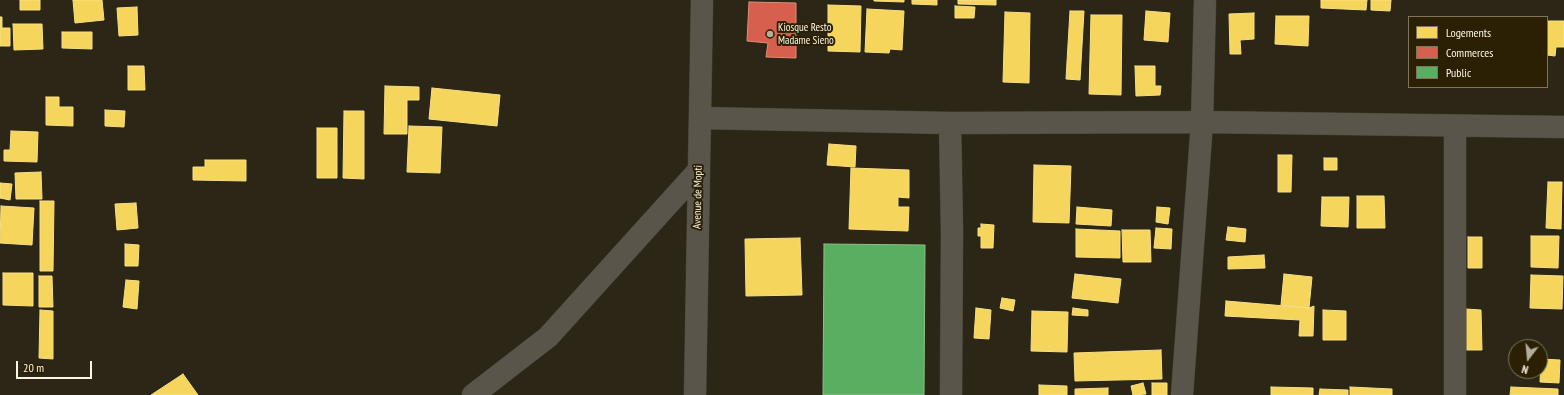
<!DOCTYPE html>
<style>
body{margin:0}
#map{position:relative;width:1564px;height:395px;overflow:hidden;background:#2c2616;font-family:"PT Sans Narrow",sans-serif}
canvas{display:block}
.legend{position:absolute;left:1408px;top:16px;width:140px;height:72px;box-sizing:border-box;background:#2b2004;border:1px solid #7e755e;margin:0;padding:5px 7px;list-style:none;font-size:12px;color:#fbf5e4}
.legend li{display:flex;align-items:center;gap:8px;height:20px}
.legend b{width:20px;border:1px solid #7e755e}
.north{position:absolute;left:1508px;top:339px;width:40px;height:40px;box-sizing:border-box;background:#2b2004;border:1px solid #7e755e;border-radius:50%;rotate:196deg;font-size:11px;font-weight:700;line-height:16px;text-align:center;color:#fbf5e4}
.north::after{content:'';display:block;margin:auto;width:14px;height:18px;background:#b3ad9c;clip-path:polygon(50% 0,100% 100%,50% 72%,0 100%)}
.scale{position:absolute;left:16px;top:361px;width:76px;height:18px;box-sizing:border-box;border:2px solid #fbf5e4;border-top:0;padding-left:5px;font-size:12px;line-height:14px;white-space:nowrap;color:#fbf5e4;-webkit-text-stroke:3px #2b2004;paint-order:stroke}
</style>
<div id="map">
<canvas width="1564" height="395"></canvas>
<ul class="legend">
<li><b style="height:11px;background:#f6d55c"></b>Logements</li>
<li><b style="height:11px;background:#d6604d"></b>Commerces</li>
<li><b style="height:11px;background:#5aae61"></b>Public</li>
</ul>
<div class="north">N</div>
<div class="scale">20 m</div>
</div>
<script>
const c = document.querySelector('canvas').getContext('2d');
c.lineJoin = 'round';
function paint(path, color) {
  c.fillStyle = color;
  c.fill(path, 'evenodd');
}
function toPath(rows) {
  const path = new Path2D();
  for (const r of rows) {
    path.moveTo(r[0], r[1]);
    for (let i = 2; i < r.length; i += 2) path.lineTo(r[i], r[i + 1]);
  }
  return path;
}
function trace(path, color, width, dash) {
  c.strokeStyle = color;
  c.lineWidth = width;
  c.lineCap = dash ? 'butt' : 'round';
  c.setLineDash(dash || []);
  c.stroke(path);
}
function label(font, color, halo, rows, align = 'center') {
  c.font = font + ' "PT Sans Narrow",sans-serif';
  c.lineWidth = 4;
  c.setLineDash([]);
  c.textBaseline = 'middle';
  c.strokeStyle = halo;
  c.fillStyle = color;
  for (const [text, x, y, turn = 0] of rows) {
    c.save();
    c.translate(x, y);
    c.rotate((+turn || 0) * Math.PI / 180);
    c.textAlign = isNaN(turn) ? turn : align;
    if (halo) c.strokeText(text, 0, 0);
    c.fillText(text, 0, 0);
    c.restore();
  }
}
const homes = toPath([
 [20,0,40,0,40,10,20,10,20,0],
 [73,0,102,0,104,20,75,23,73,0],
 [874,0,904,0,904,2,874,1,874,0],
 [912,0,937,0,937,5,912,4,912,0],
 [958,0,996,0,996,5,958,4,958,0],
 [1321,0,1367,0,1366,10,1321,8,1321,0],
 [1371,0,1391,0,1390,11,1371,10,1371,0],
 [828,5,861,6,860,52,828,51,828,5],
 [955,6,975,7,974,18,955,18,955,6],
 [137,7,138,35,119,36,117,8,137,7],
 [867,9,904,11,902,50,890,49,889,53,865,52,867,9],
 [1070,11,1084,11,1080,80,1066,79,1070,11],
 [1146,11,1170,13,1168,42,1144,40,1146,11],
 [1005,12,1030,13,1029,83,1003,82,1005,12],
 [1254,13,1254,39,1240,40,1241,54,1230,54,1229,14,1254,13],
 [1091,15,1122,15,1121,95,1089,94,1091,15],
 [1276,16,1309,16,1308,46,1275,44,1276,16],
 [0,17,2,17,2,28,10,28,10,46,0,46,0,17],
 [1547,21,1564,21,1564,47,1556,47,1555,56,1547,55,1547,21],
 [13,24,42,24,43,49,14,50,13,24],
 [62,32,92,32,92,49,62,48,62,32],
 [128,66,144,66,145,90,128,90,128,66],
 [1135,66,1155,66,1155,86,1161,86,1160,95,1136,96,1135,66],
 [385,86,419,87,419,100,407,100,407,134,384,134,385,86],
 [432,88,500,95,497,126,429,119,432,88],
 [46,97,59,97,59,107,73,107,73,126,46,125,46,97],
 [105,110,125,111,124,127,105,126,105,110],
 [344,111,364,111,364,179,343,178,344,111],
 [409,126,442,127,440,173,407,172,409,126],
 [317,128,337,128,337,178,317,178,317,128],
 [11,131,38,132,37,162,4,161,4,150,10,150,11,131],
 [829,144,856,146,855,167,827,165,829,144],
 [1278,155,1292,155,1291,192,1278,192,1278,155],
 [1324,158,1337,158,1337,170,1324,170,1324,158],
 [205,160,246,160,246,181,193,180,193,167,205,167,205,160],
 [1034,165,1071,166,1069,223,1033,222,1034,165],
 [851,168,909,170,909,198,898,197,898,207,909,207,908,231,849,229,851,168],
 [41,172,42,199,16,199,15,173,41,172],
 [1548,182,1562,182,1561,229,1546,228,1548,182],
 [0,183,12,184,10,200,0,198,0,183],
 [1357,196,1384,196,1385,228,1357,228,1357,196],
 [1322,197,1349,197,1348,227,1321,226,1322,197],
 [40,201,54,201,53,271,40,271,40,201],
 [136,203,138,228,117,230,115,204,136,203],
 [1,206,34,208,32,245,0,243,1,206],
 [1077,207,1112,210,1111,226,1076,224,1077,207],
 [1157,207,1170,208,1168,224,1156,222,1157,207],
 [981,224,994,225,993,248,981,248,981,236,978,236,978,228,981,228,981,224],
 [1228,227,1246,229,1245,242,1226,240,1228,227],
 [1156,228,1172,229,1171,249,1154,248,1156,228],
 [1076,229,1120,231,1120,258,1076,257,1076,229],
 [1122,230,1150,230,1151,262,1123,262,1122,230],
 [1531,236,1559,236,1558,268,1531,267,1531,236],
 [1468,237,1482,237,1482,268,1468,268,1468,237],
 [800,238,802,295,746,296,745,239,800,238],
 [125,244,139,245,138,266,125,266,125,244],
 [1264,255,1265,268,1228,269,1228,257,1264,255],
 [3,273,33,273,33,306,3,305,3,273],
 [1075,274,1121,279,1118,303,1072,298,1075,274],
 [1284,274,1312,277,1309,308,1281,305,1284,274],
 [1531,275,1563,276,1562,309,1530,308,1531,275],
 [39,276,52,276,53,307,39,307,39,276],
 [126,280,139,281,137,309,123,307,126,280],
 [1002,298,1015,300,1013,311,1000,308,1002,298],
 [1226,301,1309,308,1314,306,1313,336,1299,336,1300,320,1225,316,1226,301],
 [976,308,991,310,989,339,974,338,976,308],
 [1073,308,1088,310,1088,316,1072,315,1073,308],
 [1466,309,1481,310,1482,350,1466,350,1466,309],
 [40,310,53,311,53,359,39,358,40,310],
 [1323,310,1346,311,1346,340,1323,340,1323,310],
 [1032,311,1068,312,1067,352,1031,351,1032,311],
 [1161,350,1162,379,1075,381,1074,353,1161,350],
 [1541,359,1560,360,1559,383,1540,382,1541,359],
 [183,374,198,395,151,395,183,374],
 [1143,383,1146,394,1133,395,1131,386,1143,383],
 [1152,383,1167,383,1167,395,1152,395,1152,383],
 [1039,385,1067,386,1067,395,1039,395,1039,385],
 [1271,387,1313,388,1313,395,1271,395,1271,387],
 [1350,387,1392,389,1392,395,1350,395,1350,387],
 [1511,387,1558,389,1558,395,1510,395,1511,387],
 [1108,388,1108,395,1075,395,1075,389,1108,388],
 [1320,389,1348,390,1348,395,1319,395,1320,389]
]);
paint(homes, '#f6d55c');
trace(homes, '#f8df85', 1);
const shops = toPath([
 [749,2,796,3,796,58,766,57,768,43,747,41,749,2]
]);
paint(shops, '#d6604d');
trace(shops, '#e18d7a', 1);
const public = toPath([
 [824,244,925,245,924,395,823,395,824,244]
]);
paint(public, '#5aae61');
trace(public, '#8ac388', 1);
const minor = toPath([
 [700,118,950,123,952,232,951,395],
 [950,123,1202,122,1564,127],
 [473,395,548,337,699,170],
 [695,395,702,0],
 [1182,395,1202,122,1205,0],
 [1455,395,1455,126]
]);
trace(minor, '#464135', 23);
trace(minor, '#5a554a', 22);
for (const [x, y, r, color] of [
 [770,34,4,"#b3ad9c"]
]) {
  const dot = new Path2D();
  dot.arc(x, y, r, 0, 2 * Math.PI);
  c.fillStyle = color;
  c.fill(dot);
  trace(dot, '#2b2004', 1.5);
}
label('11px', '#fbf5e4', '#2b2004', [
 ["Kiosque Resto",778,28],
 ["Madame Sieno",778,41]
], 'left');
label('11px', '#fbf5e4', '#2b2004', [
 ["Avenue de Mopti",698,197,-89]
]);
</script>
